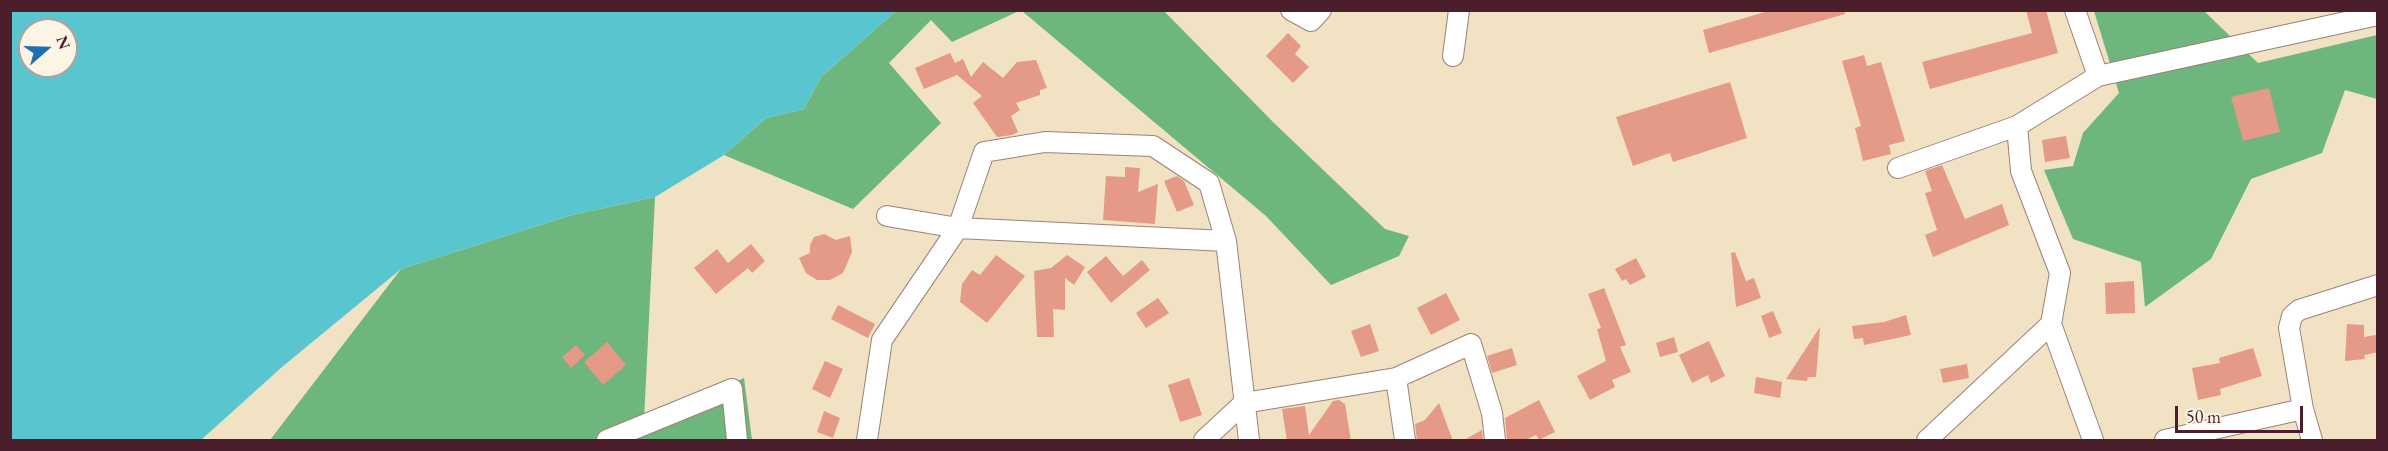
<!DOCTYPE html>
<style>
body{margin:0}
#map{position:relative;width:2388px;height:451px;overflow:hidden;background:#f1e2c4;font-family:"EB Garamond",serif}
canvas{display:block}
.frame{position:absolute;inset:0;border:12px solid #4a1f2b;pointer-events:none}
.north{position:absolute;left:18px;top:18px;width:60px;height:60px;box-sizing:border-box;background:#fcf5e5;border:2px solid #b59f9b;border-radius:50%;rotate:70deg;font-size:16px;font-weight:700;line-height:24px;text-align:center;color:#4a1f2b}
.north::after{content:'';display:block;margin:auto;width:21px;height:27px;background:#1f6fb2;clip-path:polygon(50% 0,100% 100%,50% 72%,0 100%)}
.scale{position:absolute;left:2175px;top:406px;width:128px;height:27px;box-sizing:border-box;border:3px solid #4a1f2b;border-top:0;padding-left:8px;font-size:18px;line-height:21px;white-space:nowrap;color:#4a1f2b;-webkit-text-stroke:4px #fcf5e5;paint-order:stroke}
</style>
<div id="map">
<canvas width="2388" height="451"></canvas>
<div class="frame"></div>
<div class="north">N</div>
<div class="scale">50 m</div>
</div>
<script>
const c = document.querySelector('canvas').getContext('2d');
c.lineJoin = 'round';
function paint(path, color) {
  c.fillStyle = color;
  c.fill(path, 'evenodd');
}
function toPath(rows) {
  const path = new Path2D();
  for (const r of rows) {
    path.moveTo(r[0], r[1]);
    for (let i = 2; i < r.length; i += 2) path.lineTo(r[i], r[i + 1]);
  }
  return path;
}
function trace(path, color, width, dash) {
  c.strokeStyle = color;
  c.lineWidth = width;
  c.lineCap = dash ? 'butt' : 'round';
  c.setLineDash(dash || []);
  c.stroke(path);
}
paint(toPath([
 [896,11,1019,11,952,42,931,20,889,63,941,123,853,209,724,155,766,118,804,109,821,77],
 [1022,11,1164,11,1273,122,1385,229,1409,236,1399,256,1331,285,1266,216],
 [2094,11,2204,11,2258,63,2377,35,2377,99,2345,90,2322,153,2251,179,2211,259,2145,307,2141,262,2073,239,2044,170,2073,166,2083,133,2119,93],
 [655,197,644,420,744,378,752,440,270,440,401,269,572,215]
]), '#6db67d');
paint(toPath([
 [10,11,11,10,896,11,821,77,804,109,766,118,724,155,655,197,572,215,401,269,282,367,201,440,11,440],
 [30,30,66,30,66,66,30,66]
]), '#59c6cf');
paint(toPath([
 [1772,10,1844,10,1845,14,1709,53,1703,30],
 [2026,10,2046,10,2058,53,1930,89,1922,62,2032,33],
 [1288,33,1301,46,1295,54,1309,67,1293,83,1266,56],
 [950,53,955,63,963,59,971,77,983,62,1003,78,1017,62,1036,60,1047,88,1040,90,1040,95,1016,103,1020,110,1011,116,1018,132,1012,135,997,137,973,103,982,96,957,75,924,89,915,68],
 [1864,55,1867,66,1881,62,1905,141,1889,145,1891,154,1863,161,1855,128,1861,126,1842,61],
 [1730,82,1747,138,1673,162,1670,153,1633,166,1616,117],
 [2269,88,2280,132,2243,141,2231,97],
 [2066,136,2070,158,2045,162,2042,140],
 [1942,165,1965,219,2002,204,2009,225,1933,257,1925,235,1937,230,1925,193,1932,191,1925,171],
 [1125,167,1140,168,1138,192,1158,184,1155,224,1103,220,1106,176,1125,177],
 [1177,176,1184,181,1194,205,1177,212,1164,181],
 [824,234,836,240,850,236,852,252,843,273,830,280,817,280,806,273,799,258,810,253,810,245,814,237],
 [751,244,765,261,752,273,748,268,716,294,694,268,717,249,728,263],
 [1735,252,1746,281,1754,278,1761,298,1736,307,1731,253],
 [996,255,1025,276,987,323,960,302,962,284,972,270,980,275],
 [1067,255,1085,267,1074,285,1065,278,1065,310,1053,309,1054,337,1037,337,1034,271,1051,268],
 [1106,256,1123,276,1142,260,1150,270,1111,303,1087,272],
 [1636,258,1646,277,1630,285,1626,279,1622,281,1615,269],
 [2134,281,2135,313,2106,314,2105,283],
 [1604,288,1626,345,1620,347,1631,372,1612,380,1615,387,1590,400,1577,376,1606,361,1597,329,1601,328,1588,294],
 [1446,293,1460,320,1431,335,1417,308],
 [1158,298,1169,313,1146,328,1136,313],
 [838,305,875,324,868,338,831,319],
 [1773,311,1782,333,1769,338,1761,316],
 [1906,315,1911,335,1864,345,1863,338,1854,339,1852,326,1884,322],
 [1370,324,1379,351,1361,357,1351,331],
 [2347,324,2364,325,2364,337,2376,335,2378,352,2364,355,2365,359,2345,361],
 [1820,327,1816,377,1808,377,1807,381,1786,379],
 [1674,337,1678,352,1660,357,1656,343],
 [1709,341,1725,376,1711,383,1708,375,1692,383,1679,355],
 [607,342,626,365,603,385,584,362],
 [576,345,585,355,571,368,562,357],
 [1512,348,1517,365,1492,373,1487,356],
 [2253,348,2262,376,2220,389,2221,395,2198,400,2192,368,2220,363,2219,358],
 [825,361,843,369,830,398,812,389],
 [1967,364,1969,378,1943,383,1940,369],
 [1756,377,1782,382,1780,398,1754,393],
 [1189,378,1202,415,1180,422,1168,385],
 [1339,400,1345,404,1351,441,1287,441,1282,409,1305,406,1309,435,1333,401],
 [1539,400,1555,432,1539,440,1536,435,1524,441,1507,441,1505,418],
 [1439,403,1453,441,1417,441,1415,424,1425,420],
 [824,411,840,418,833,438,817,432],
 [1482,430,1483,441,1462,441]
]), '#e59987');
const street = toPath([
 [1291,10,1311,21,1321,10],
 [2075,10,2098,76],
 [1453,56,1459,10],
 [1898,168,2017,126,2098,76,2378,15],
 [887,216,958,228,1226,241,1249,440],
 [2051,324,2093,440],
 [1396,378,1405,440],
 [607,440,732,389,737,440],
 [867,440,882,340,958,228,984,152,1045,142,1153,146,1209,183,1226,241],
 [1204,440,1244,403,1396,378,1471,344,1492,413,1495,440],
 [1927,440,2051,324,2060,273,2021,171,2017,126],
 [2165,440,2303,409],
 [2312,440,2303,409,2289,328,2292,316,2299,310,2378,285]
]);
trace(street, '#9e8078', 22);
trace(street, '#fff', 20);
</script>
